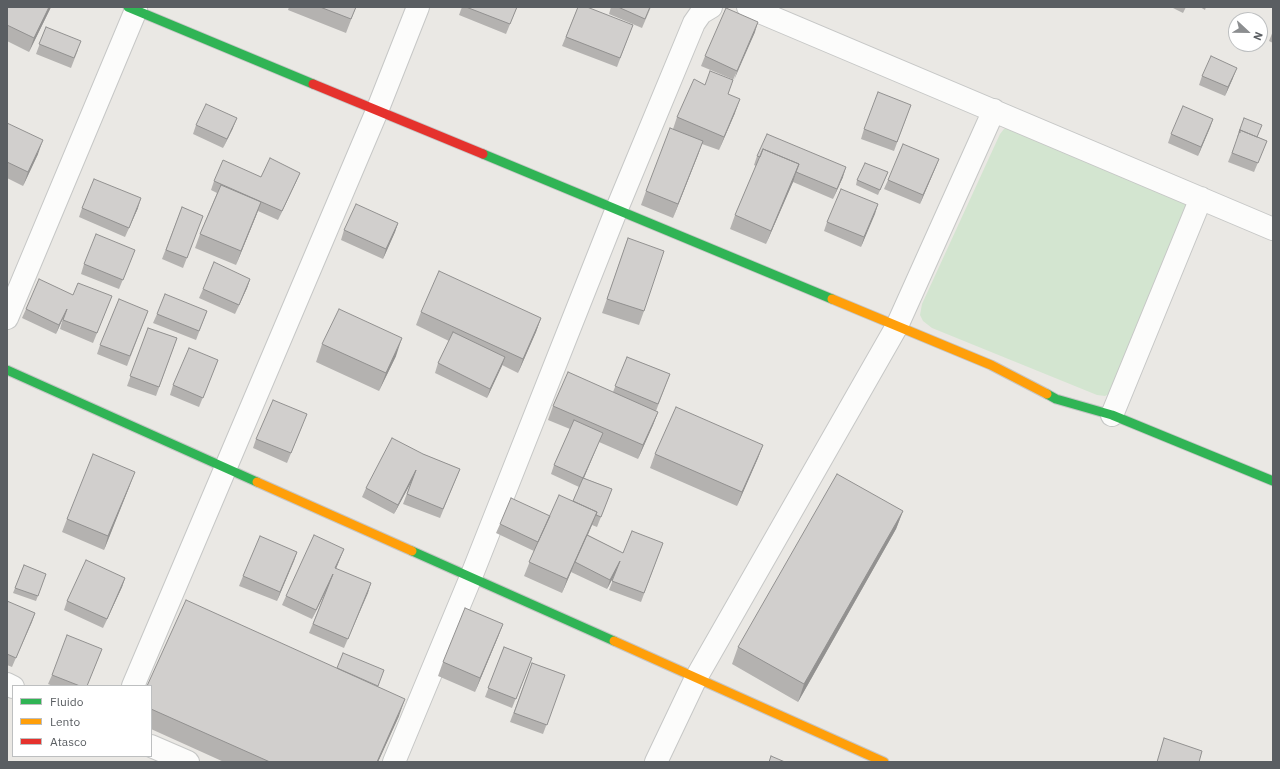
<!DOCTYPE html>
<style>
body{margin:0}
#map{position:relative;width:1280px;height:769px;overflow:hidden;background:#eae8e4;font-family:"IBM Plex Sans",sans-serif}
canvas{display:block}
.frame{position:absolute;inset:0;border:8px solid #5a5e62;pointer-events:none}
.legend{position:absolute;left:12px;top:685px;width:140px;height:72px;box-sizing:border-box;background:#fff;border:1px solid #bdbfc0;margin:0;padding:5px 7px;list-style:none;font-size:12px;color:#5a5e62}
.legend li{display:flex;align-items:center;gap:8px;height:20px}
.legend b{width:20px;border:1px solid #bdbfc0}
.north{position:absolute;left:1228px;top:12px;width:40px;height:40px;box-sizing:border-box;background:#fff;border:1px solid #bdbfc0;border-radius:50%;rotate:112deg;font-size:11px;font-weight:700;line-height:16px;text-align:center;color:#5a5e62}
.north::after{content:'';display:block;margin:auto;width:14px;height:18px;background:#8c8e90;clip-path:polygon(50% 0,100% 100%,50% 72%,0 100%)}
</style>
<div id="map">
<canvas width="1280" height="769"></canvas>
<div class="frame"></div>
<ul class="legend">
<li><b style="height:5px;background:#30b455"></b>Fluido</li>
<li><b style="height:5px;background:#ff9f0a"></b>Lento</li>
<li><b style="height:5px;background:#e5322d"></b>Atasco</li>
</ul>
<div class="north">N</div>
</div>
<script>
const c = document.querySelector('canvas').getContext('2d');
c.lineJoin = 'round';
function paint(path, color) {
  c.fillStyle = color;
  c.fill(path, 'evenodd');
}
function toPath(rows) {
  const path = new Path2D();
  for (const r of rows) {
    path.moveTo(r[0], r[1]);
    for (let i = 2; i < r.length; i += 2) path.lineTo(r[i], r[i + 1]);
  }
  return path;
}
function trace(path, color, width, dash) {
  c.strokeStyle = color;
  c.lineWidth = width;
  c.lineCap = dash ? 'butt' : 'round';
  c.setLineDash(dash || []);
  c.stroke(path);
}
paint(toPath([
 [1010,127,1185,204,1185,211,1109,394,1105,396,1097,395,932,328,923,321,920,315,922,304,1000,134,1004,129]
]), '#d3e5d0');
const street = toPath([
 [748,7,1273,229],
 [7,318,136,10],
 [1112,415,1201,198],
 [7,684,13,687],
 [133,686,377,111,418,7],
 [151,746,188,762],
 [394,762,471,577,616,211,694,23,701,13,711,7],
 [656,762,696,678,897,326,994,110]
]);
const fast = toPath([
 [128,7,313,84],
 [483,154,832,299],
 [7,370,257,482],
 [1047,394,1056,399,1112,415,1273,481],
 [412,551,614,641]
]);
const slow = toPath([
 [832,299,991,365,1047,394],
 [257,482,412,551],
 [614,641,884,762]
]);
const jam = toPath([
 [313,84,483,154]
]);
trace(street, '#c6c7c6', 24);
trace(fast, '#c6c6c6', 11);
trace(slow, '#c6c6c6', 11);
trace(jam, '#c6c6c6', 11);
trace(street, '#fcfcfb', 22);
trace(fast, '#30b455', 9);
trace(slow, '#ff9f0a', 9);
trace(jam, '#e5322d', 9);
paint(toPath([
 [7,7,51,7,29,52,7,41],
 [289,7,356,7,346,33,288,10],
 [462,7,517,7,506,34,459,15],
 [578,7,633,25,617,67,562,46],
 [611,7,651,7,642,28,609,14],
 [1171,7,1186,7,1183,13],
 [1200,7,1206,7,1205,10],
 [46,27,78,50,71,68,36,54],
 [1273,31,1273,43,1269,41],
 [755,32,733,80,728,94,735,113,719,150,702,144,673,218,641,205,646,191,673,129,677,117,705,85,732,79,701,66,705,56],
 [1202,76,1233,78,1225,96,1199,85],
 [911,105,894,151,861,139,864,129],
 [1244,118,1258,137,1267,141,1254,172,1228,162,1238,137,1237,137],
 [1213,119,1198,156,1168,143,1171,134],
 [7,123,38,154,23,186,7,178],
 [196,125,233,128,223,148,193,134],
 [757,156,843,177,833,199,793,182,766,244,730,229,735,215,756,166,754,165],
 [939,159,920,204,884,189,888,180],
 [888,172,878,195,856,185,857,180],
 [300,173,296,182,278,220,258,211,236,265,195,248,200,234,217,193,211,190,214,181,261,177],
 [878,204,861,247,824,231,827,222],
 [182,207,203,216,183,268,162,259],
 [82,208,138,208,125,237,79,217],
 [398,223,395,232,383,259,341,240,344,230],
 [628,238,644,311,639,325,602,313],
 [135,250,119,289,81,274,84,264],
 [250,279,247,288,235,314,199,298,203,289],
 [73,295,112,296,93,343,60,329,63,318,56,334,22,318,26,309],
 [148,311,127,366,97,354,100,345],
 [207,311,196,340,153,323,157,314],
 [421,312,541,318,536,332,518,373,502,365,487,398,435,373,438,363,449,341,416,325],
 [148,328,177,338,156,396,127,386],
 [322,344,396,356,379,391,316,362],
 [627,357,670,374,656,411,658,412,653,425,638,459,599,442,584,478,612,489,597,527,592,525,588,535,623,553,663,543,641,602,609,590,616,572,607,589,571,572,562,593,524,576,534,551,496,533,500,524,550,516,573,501,579,487,551,474,554,465,570,429,548,420,553,406,613,392],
 [218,360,199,407,170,395,173,385],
 [303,424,287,463,253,448,256,439],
 [763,445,758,458,737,506,650,468,655,454],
 [423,454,460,469,440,518,403,504,412,480,394,514,362,497,366,488],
 [130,485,104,550,62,532,67,519],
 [903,511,896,529,798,702,732,664,738,647],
 [344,549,336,569,371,583,344,648,309,633,327,588,312,619,282,605,286,596],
 [297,552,277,601,239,586,243,576],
 [24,565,46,574,36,601,13,593],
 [125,578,122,587,103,628,64,610,67,601],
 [7,602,35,613,12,667,7,665],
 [503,624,498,637,475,692,438,676,443,662],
 [504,647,532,658,512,708,485,697],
 [102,649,87,686,53,686,48,684,52,675],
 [532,663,565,675,543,734,510,722],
 [151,686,378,686,399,716,378,762,224,762,151,729]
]), '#b4b2b0');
paint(toPath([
 [49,7,51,7,29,52,34,38],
 [758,22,755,32,734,80,737,71],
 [1237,68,1233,78,1225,96,1228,87],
 [740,99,735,113,719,150,724,137],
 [237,118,233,128,223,148,227,139],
 [1213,119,1210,128,1198,156,1201,147],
 [43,140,38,154,23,186,28,172],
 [703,141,698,155,673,218,678,204],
 [939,159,935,169,920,204,923,195],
 [799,164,793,182,766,244,771,231],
 [846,167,843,177,833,199,837,189],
 [300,173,296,182,278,220,282,211],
 [141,198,138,208,125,237,129,228],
 [261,202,256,216,236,265,241,251],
 [878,204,875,214,861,247,864,237],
 [398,223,395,232,383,259,386,249],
 [250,279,247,288,235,314,239,305],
 [67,309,63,318,56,334,59,325],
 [541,318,536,332,518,373,523,359],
 [402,338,396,356,379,391,386,373],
 [505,357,502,366,487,398,490,389],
 [658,412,653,425,638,459,643,445],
 [603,433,599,442,580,487,583,478],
 [763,445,758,458,737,506,742,492],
 [416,470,413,479,394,514,398,505],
 [135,472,130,485,104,550,108,536],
 [903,511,896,529,798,702,804,684],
 [597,512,592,525,575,563,575,562,571,572,562,593,567,579],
 [344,549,330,583,312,619,316,610],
 [297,552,294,561,277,601,280,592],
 [620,561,617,570,607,589,610,580],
 [125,578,122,587,103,628,107,619],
 [371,583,368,593,344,648,348,639],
 [35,613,32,622,12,667,16,658],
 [503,624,498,637,475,692,480,678],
 [405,699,399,716,378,762,377,762]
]), '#929190');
const building = toPath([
 [7,7,49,7,34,38,7,25,7,7],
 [320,7,356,7,351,19,320,7],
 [466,7,517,7,510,24,466,7],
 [578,7,587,7,633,25,620,58,566,37,578,7],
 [618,7,650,7,645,19,618,7],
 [726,8,758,22,737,71,705,56,726,8],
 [46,27,81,41,74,58,39,44,46,27],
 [1211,56,1237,68,1228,87,1202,76,1211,56],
 [710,71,733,80,728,94,740,99,724,137,677,117,694,79,705,85,710,71],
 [878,92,911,105,897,142,864,129,878,92],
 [206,104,237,118,227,139,196,125,206,104],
 [1183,106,1213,119,1201,147,1171,134,1183,106],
 [1244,118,1262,125,1257,137,1240,130,1240,133,1239,132,1244,118],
 [7,123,43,140,28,172,7,162,7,123],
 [670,128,703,141,678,204,646,191,670,128],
 [1240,130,1267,141,1258,163,1232,153,1240,130],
 [767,134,846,167,837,189,796,172,799,164,763,149,760,157,757,156,767,134],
 [903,144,939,159,923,195,888,180,903,144],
 [763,149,799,164,771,231,735,215,763,149],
 [270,158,300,173,282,211,214,181,223,160,261,177,270,158],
 [865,163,888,172,880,190,857,180,865,163],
 [94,179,141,198,129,228,82,208,94,179],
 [221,185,261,202,241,251,200,234,221,185],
 [841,189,878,204,864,237,827,222,841,189],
 [356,204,398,223,386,249,344,230,356,204],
 [182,207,203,216,187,258,166,250,182,207],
 [96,234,135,250,123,280,84,264,96,234],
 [628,238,664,251,644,311,607,299,628,238],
 [214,262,250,279,239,305,203,289,214,262],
 [439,271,541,318,523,359,421,312,439,271],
 [39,279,73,295,78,283,112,296,97,333,63,320,67,309,59,325,26,309,39,279],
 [165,294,207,311,199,331,157,314,165,294],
 [119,299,148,311,130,356,100,345,119,299],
 [339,309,402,338,386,373,322,344,339,309],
 [148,328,177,338,159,387,130,376,148,328],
 [453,332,505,357,490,389,438,363,453,332],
 [189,348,218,360,203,398,173,385,189,348],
 [627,357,670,374,658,404,615,386,627,357],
 [568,372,658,412,643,445,553,406,568,372],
 [273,400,307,414,291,453,256,439,273,400],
 [676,407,763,445,742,492,655,454,676,407],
 [574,420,603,433,583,478,554,465,574,420],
 [392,438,423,454,460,469,443,509,407,494,416,470,398,505,366,488,392,438],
 [93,454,135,472,108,536,67,519,93,454],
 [837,474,903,511,804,684,738,647,837,474],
 [583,478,612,489,601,517,596,515,597,512,573,501,583,478],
 [559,495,597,512,567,579,529,562,559,495],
 [511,498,550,516,538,542,500,524,511,498],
 [632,531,663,543,644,593,612,581,620,561,610,580,575,562,587,535,623,553,632,531],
 [314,535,344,549,335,568,371,583,348,639,313,624,333,574,316,610,286,596,314,535],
 [260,536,297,552,280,592,243,576,260,536],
 [86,560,125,578,107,619,67,601,86,560],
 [24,565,46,574,38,596,15,588,24,565],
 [186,600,405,699,377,762,270,762,151,709,151,686,147,686,186,600],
 [7,601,35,613,16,658,7,654,7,601],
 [465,608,503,624,480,678,443,662,465,608],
 [67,635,102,649,87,686,80,686,52,675,67,635],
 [504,647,532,658,516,699,488,688,504,647],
 [343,653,384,670,378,686,337,668,343,653],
 [532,663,565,675,547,725,514,713,532,663],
 [1164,738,1202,751,1199,762,1157,762,1164,738],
 [771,756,785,762,769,762,771,756]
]);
paint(building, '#d1cfcd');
trace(building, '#929190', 1);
</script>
